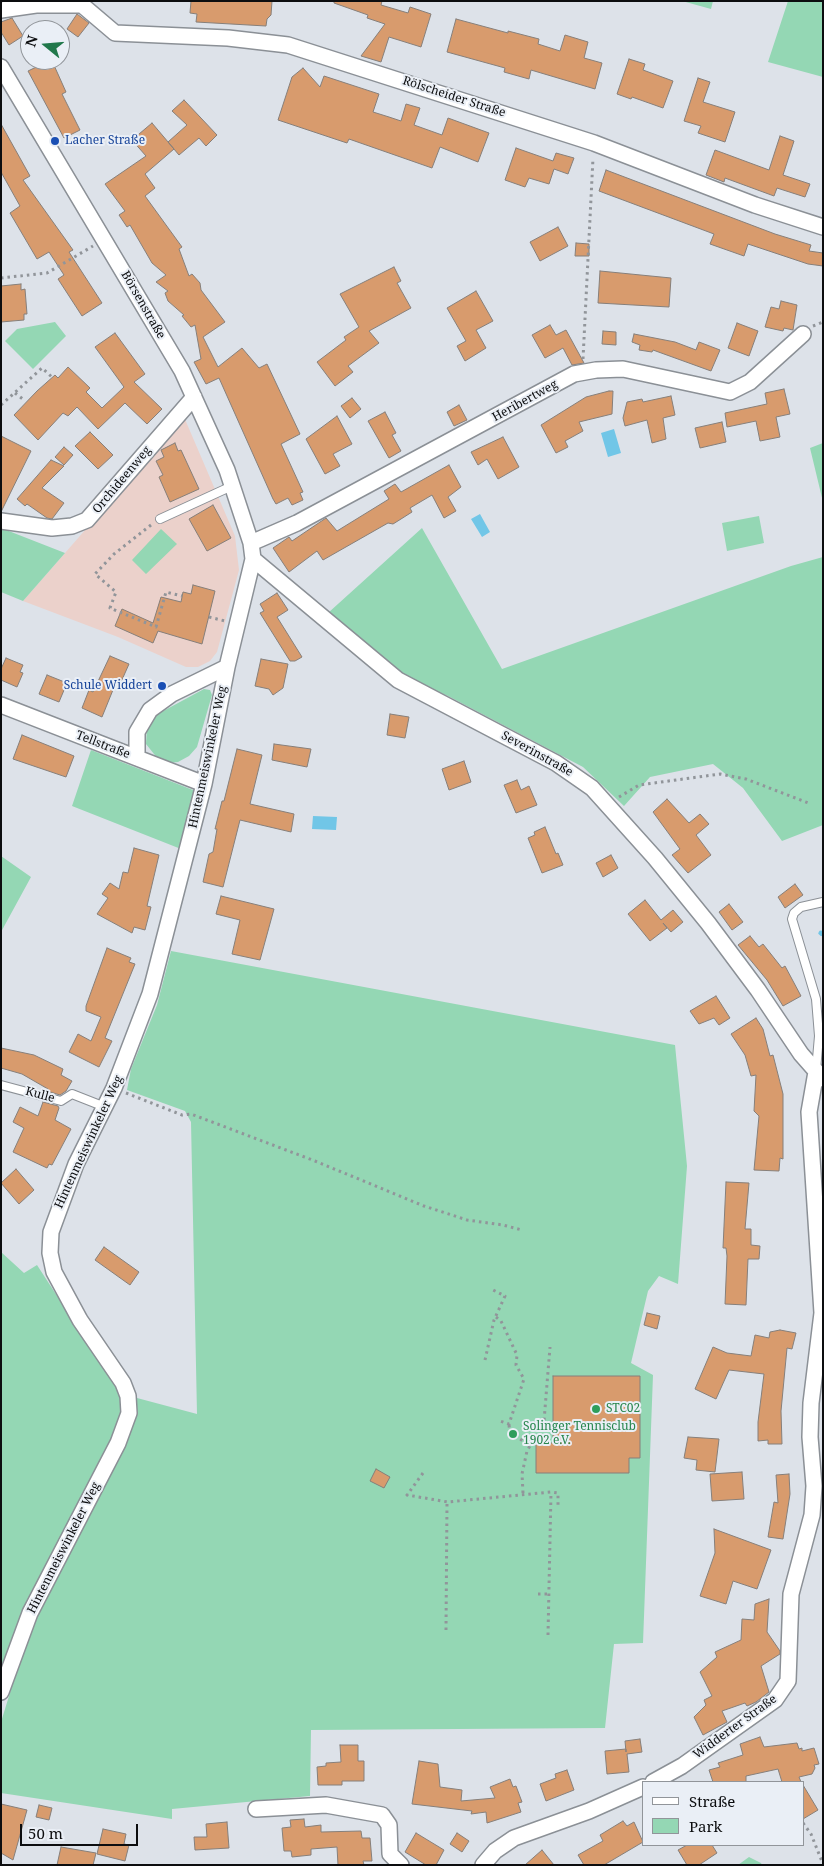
<!DOCTYPE html>
<meta charset="utf-8">
<style>
body{margin:0}
#map{position:relative;width:824px;height:1866px;overflow:hidden;background:#dde2e9;font-family:"Noto Serif",serif}
canvas{display:block}
.frame{position:absolute;inset:0;border:2px solid #0c0d0f;pointer-events:none}
.legend{position:absolute;left:642px;top:1781px;width:162px;height:65px;box-sizing:border-box;background:#eaeff6;border:1px solid #91959a;margin:0;padding:6px 9px;list-style:none;font-size:15px;color:#0c0d0f}
.legend li{display:flex;align-items:center;gap:10px;height:25px}
.legend b{width:25px;border:1px solid #91959a}
.north{position:absolute;left:20px;top:20px;width:50px;height:50px;box-sizing:border-box;background:#eaeff6;border:1px solid #91959a;border-radius:50%;rotate:287deg;font-size:14px;font-weight:700;line-height:20px;text-align:center;color:#0c0d0f}
.north::after{content:'';display:block;margin:auto;width:18px;height:22px;background:#21784b;clip-path:polygon(50% 0,100% 100%,50% 72%,0 100%)}
.scale{position:absolute;left:20px;top:1824px;width:118px;height:22px;box-sizing:border-box;border:2px solid #0c0d0f;border-top:0;padding-left:6px;font-size:15px;line-height:18px;white-space:nowrap;color:#0c0d0f;-webkit-text-stroke:4px #eaeff6;paint-order:stroke}
</style>
<div id="map">
<canvas width="824" height="1866"></canvas>
<div class="frame"></div>
<ul class="legend">
<li><b style="height:6px;background:#fff"></b>Straße</li>
<li><b style="height:14px;background:#94d7b4"></b>Park</li>
</ul>
<div class="north">N</div>
<div class="scale">50 m</div>
</div>
<script>
const c = document.querySelector('canvas').getContext('2d');
c.lineJoin = 'round';
function paint(path, color) {
  c.fillStyle = color;
  c.fill(path, 'evenodd');
}
function toPath(rows) {
  const path = new Path2D();
  for (const r of rows) {
    path.moveTo(r[0], r[1]);
    for (let i = 2; i < r.length; i += 2) path.lineTo(r[i], r[i + 1]);
  }
  return path;
}
function trace(path, color, width, dash) {
  c.strokeStyle = color;
  c.lineWidth = width;
  c.lineCap = dash ? 'butt' : 'round';
  c.setLineDash(dash || []);
  c.stroke(path);
}
function label(font, color, halo, rows, align = 'center') {
  c.font = font + ' "Noto Serif",serif';
  c.lineWidth = 4;
  c.setLineDash([]);
  c.textBaseline = 'middle';
  c.strokeStyle = halo;
  c.fillStyle = color;
  for (const [text, x, y, turn = 0] of rows) {
    c.save();
    c.translate(x, y);
    c.rotate((+turn || 0) * Math.PI / 180);
    c.textAlign = isNaN(turn) ? turn : align;
    if (halo) c.strokeText(text, 0, 0);
    c.fillText(text, 0, 0);
    c.restore();
  }
}
paint(toPath([
 [184,417,235,536,239,570,217,652,210,661,198,667,186,667,118,637,23,601]
]), '#ebd1cb');
paint(toPath([
 [682,1,713,1,711,9],
 [788,1,823,1,823,77,768,62],
 [55,322,66,336,33,369,5,341,17,329],
 [823,443,823,502,810,448],
 [759,516,764,543,727,551,722,523],
 [1,528,65,553,23,601,1,592],
 [422,528,502,669,791,566,823,557,823,825,782,841,743,788,713,764,650,777,624,806,583,767,448,696,410,679,328,613],
 [161,529,177,544,146,574,132,560],
 [204,689,210,690,212,695,197,747,189,756,178,762,168,763,158,759,146,744,147,727,154,716],
 [91,750,198,792,181,849,72,806],
 [1,856,31,877,1,932],
 [171,951,675,1045,687,1166,678,1284,659,1276,648,1291,631,1363,653,1375,643,1643,614,1644,605,1728,311,1730,310,1796,172,1809,172,1819,1,1793,1,1722,29,1631,123,1444,137,1398,197,1414,191,1122,185,1111,127,1090,131,1069,157,1005],
 [1,1252,24,1273,37,1265,122,1396,123,1408,119,1428,29,1597,1,1683],
 [749,1857,761,1863,762,1865,738,1865]
]), '#94d7b4');
paint(toPath([
 [614,429,621,453,608,457,601,433],
 [480,514,490,532,482,537,471,519],
 [313,816,337,817,336,830,312,829]
]), '#71c6e7');
trace(toPath([
 [821,933,823,934]
]), '#71c6e7', 5);
const building = toPath([
 [191,1,272,1,271,15,267,19,266,26,196,22,197,14,190,13,191,1],
 [334,1,382,1,381,5,408,13,410,7,431,14,421,47,389,37,381,62,361,56,385,24,367,18,368,15,334,3,334,1],
 [77,14,89,23,78,37,67,29,77,14],
 [12,18,23,36,9,45,1,32,1,22,12,18],
 [456,19,508,33,508,31,539,39,538,44,560,51,565,35,588,42,584,58,602,63,595,89,531,70,529,79,504,72,505,68,447,52,456,19],
 [629,59,645,64,643,70,673,81,663,108,632,97,631,99,617,94,629,59],
 [49,61,51,64,53,63,66,92,62,94,80,130,64,138,28,71,49,61],
 [303,68,320,87,324,76,379,94,373,112,389,117,401,121,406,104,420,108,414,125,442,135,448,118,489,133,478,162,440,147,432,168,349,139,347,143,278,120,292,77,303,68],
 [698,78,710,82,703,102,735,112,725,142,698,133,701,126,684,121,698,78],
 [184,100,217,135,206,146,199,138,179,155,168,142,187,125,172,111,184,100],
 [152,123,174,149,145,174,155,188,145,196,182,247,179,249,189,276,192,274,200,283,201,290,225,322,203,337,218,367,242,348,259,368,267,364,300,434,281,444,303,492,300,493,303,500,292,505,288,498,276,504,273,499,219,378,206,384,194,362,201,359,195,325,191,327,182,316,184,315,168,301,165,293,168,291,156,282,166,275,152,263,130,225,127,227,119,215,125,211,105,184,146,156,132,140,152,123],
 [1,124,30,176,23,180,73,250,69,252,102,303,82,316,58,279,64,275,49,252,37,259,10,213,20,206,1,172,1,124],
 [780,136,794,141,783,175,810,184,805,197,777,188,774,196,725,178,724,182,706,175,715,150,769,170,780,136],
 [516,148,553,161,556,153,574,158,568,174,554,169,549,184,529,178,525,187,505,180,516,148],
 [606,170,775,234,811,245,809,251,823,253,823,266,808,264,748,244,744,256,710,244,714,234,599,191,606,170],
 [558,227,568,246,540,261,530,242,558,227],
 [576,243,589,244,589,256,575,256,576,243],
 [394,267,401,281,397,283,411,308,369,331,379,343,348,366,353,372,335,386,317,362,346,340,344,337,359,327,340,294,394,267],
 [600,271,671,278,669,307,598,303,600,271],
 [21,284,21,290,25,289,27,314,24,314,24,320,1,322,1,286,21,284],
 [476,291,493,321,476,330,486,348,465,361,457,346,466,341,447,308,476,291],
 [781,301,797,305,793,330,784,328,783,331,765,327,771,307,779,309,781,301],
 [737,323,758,331,749,356,728,348,737,323],
 [550,325,556,335,566,330,584,363,572,365,563,348,545,358,532,335,550,325],
 [603,331,616,332,616,345,602,344,603,331],
 [115,333,145,374,134,382,162,409,147,424,125,403,98,429,77,407,68,416,63,413,38,440,14,415,37,391,55,375,58,378,68,367,90,388,86,392,102,408,124,387,95,347,115,333],
 [634,334,675,342,696,350,699,342,720,350,711,371,653,350,652,352,639,350,640,345,632,342,634,334],
 [784,389,790,414,776,417,780,437,760,441,756,421,727,427,725,413,767,404,765,393,784,389],
 [609,391,613,391,612,414,579,422,583,431,565,441,568,447,556,453,541,425,586,397,609,391],
 [671,396,675,415,663,418,666,439,652,443,647,420,625,426,623,418,627,402,642,399,643,402,671,396],
 [352,398,361,409,350,418,341,406,352,398],
 [459,405,467,420,454,426,447,412,459,405],
 [385,412,396,433,392,435,401,451,389,458,368,421,385,412],
 [337,416,352,444,333,454,340,466,325,474,306,439,337,416],
 [722,422,726,442,700,448,695,428,722,422],
 [90,432,113,455,98,469,75,446,90,432],
 [1,436,31,451,1,512,1,436],
 [503,437,519,467,498,479,487,459,478,465,471,452,503,437],
 [175,443,178,451,181,450,199,489,170,502,159,477,163,475,156,461,164,457,161,450,175,443],
 [64,447,73,455,64,465,55,457,64,447],
 [51,460,64,466,42,488,64,503,52,519,47,518,27,504,25,506,17,499,51,460],
 [449,465,461,487,448,497,456,511,444,518,432,495,410,508,412,512,401,519,393,524,388,523,323,560,317,551,289,572,273,548,289,537,292,541,326,518,337,531,389,499,384,491,395,484,401,492,449,465],
 [213,505,231,538,207,551,189,519,213,505],
 [193,585,215,591,202,644,158,631,153,643,115,626,122,609,153,623,161,597,181,602,183,592,191,594,193,585],
 [277,593,288,610,277,617,302,657,295,661,290,661,260,613,264,611,260,604,277,593],
 [110,656,129,664,121,682,117,680,102,717,82,708,89,690,93,692,110,656],
 [6,658,23,665,20,672,23,673,17,687,1,680,1,669,6,658],
 [261,659,288,664,283,688,273,695,269,689,255,686,261,659],
 [47,675,67,683,59,702,39,694,47,675],
 [390,714,409,717,405,738,387,735,390,714],
 [22,735,74,756,66,777,13,759,22,735],
 [274,744,311,749,307,767,272,760,274,744],
 [237,749,262,755,250,804,294,814,291,832,240,820,223,887,203,882,209,854,213,852,217,829,215,829,222,801,224,801,237,749],
 [464,761,471,782,449,790,442,769,464,761],
 [517,780,521,790,529,786,537,805,516,813,504,785,517,780],
 [667,799,689,823,700,814,709,824,696,835,711,855,688,873,672,855,680,849,653,812,667,799],
 [545,827,556,854,558,853,563,865,542,873,528,838,535,835,534,832,545,827],
 [134,848,159,855,147,906,151,907,145,930,134,927,132,933,97,914,108,898,102,894,110,883,119,889,123,872,128,873,134,848],
 [611,855,618,868,603,877,596,863,611,855],
 [795,884,803,895,785,908,778,897,795,884],
 [221,896,274,909,260,960,232,954,240,920,216,914,221,896],
 [645,900,661,920,673,910,683,922,671,932,663,923,667,928,650,941,628,914,645,900],
 [729,904,743,922,732,930,719,912,729,904],
 [750,936,759,947,763,944,782,968,785,966,801,996,783,1006,767,980,738,945,750,936],
 [107,948,131,958,129,962,135,964,105,1038,112,1041,99,1067,69,1052,78,1034,91,1041,101,1017,86,1011,86,1006,107,948],
 [716,996,730,1018,719,1025,714,1018,699,1024,690,1011,716,996],
 [756,1018,763,1029,770,1056,773,1055,783,1094,783,1159,780,1158,779,1171,754,1170,759,1116,754,1111,756,1075,751,1076,745,1055,731,1034,756,1018],
 [1,1048,34,1055,63,1069,61,1075,72,1081,66,1091,60,1095,47,1091,48,1089,22,1074,1,1068,1,1048],
 [43,1102,58,1106,59,1108,55,1120,71,1129,52,1165,49,1164,47,1168,13,1152,24,1128,13,1122,20,1107,38,1116,43,1102],
 [16,1169,34,1190,19,1204,1,1183,16,1169],
 [726,1182,749,1183,745,1229,751,1229,751,1245,760,1246,759,1259,748,1259,746,1305,725,1304,727,1256,726,1248,723,1248,726,1182],
 [104,1247,139,1272,130,1285,95,1260,104,1247],
 [647,1313,660,1316,657,1329,644,1325,647,1313],
 [780,1330,796,1333,792,1349,787,1348,781,1411,782,1444,768,1444,768,1440,758,1441,758,1422,764,1374,729,1370,716,1399,695,1389,713,1347,727,1353,751,1356,755,1335,769,1338,770,1332,780,1330],
 [553,1376,640,1376,640,1458,629,1458,629,1473,536,1473,536,1443,553,1443,553,1376],
 [688,1437,719,1439,715,1472,696,1470,697,1460,684,1458,688,1437],
 [376,1469,390,1477,384,1488,370,1481,376,1469],
 [742,1472,744,1499,712,1501,710,1474,742,1472],
 [789,1474,790,1494,783,1539,768,1537,774,1502,778,1503,776,1475,789,1474],
 [714,1529,771,1550,757,1589,733,1581,726,1604,700,1596,715,1553,714,1529],
 [769,1599,767,1632,780,1651,780,1654,761,1666,769,1692,756,1702,747,1706,745,1703,722,1711,727,1722,703,1735,694,1717,706,1705,704,1700,712,1696,700,1672,717,1657,715,1652,741,1640,742,1619,754,1620,755,1604,769,1599],
 [760,1737,764,1747,797,1743,799,1749,802,1748,802,1751,814,1748,819,1764,814,1765,815,1768,812,1774,799,1777,801,1782,782,1782,778,1769,746,1776,746,1782,713,1782,709,1770,720,1767,718,1763,743,1755,740,1744,760,1737],
 [640,1739,642,1752,627,1754,629,1772,607,1774,605,1751,626,1749,626,1752,625,1741,640,1739],
 [340,1745,358,1745,358,1761,364,1761,364,1781,342,1781,342,1785,318,1785,317,1767,326,1766,326,1763,341,1762,340,1745],
 [419,1761,438,1764,440,1787,462,1790,461,1801,495,1798,490,1787,510,1779,513,1787,516,1786,522,1802,518,1803,521,1812,487,1823,486,1812,471,1814,472,1811,412,1804,419,1761],
 [567,1770,574,1790,546,1801,540,1784,556,1778,555,1774,567,1770],
 [803,1785,818,1810,803,1819,803,1785],
 [1,1804,27,1810,13,1860,1,1853,1,1804],
 [39,1805,52,1808,49,1820,36,1817,39,1805],
 [304,1819,305,1827,321,1825,321,1832,361,1831,362,1838,370,1838,372,1861,363,1861,364,1865,338,1865,337,1847,311,1849,311,1855,292,1857,291,1851,284,1851,282,1828,291,1827,290,1820,304,1819],
 [623,1821,627,1826,634,1822,643,1842,604,1865,584,1865,578,1855,603,1841,600,1835,623,1821],
 [227,1822,229,1848,195,1850,194,1837,207,1837,206,1824,227,1822],
 [103,1829,126,1834,124,1844,129,1845,125,1861,97,1854,103,1829],
 [416,1833,444,1850,436,1865,426,1865,405,1852,416,1833],
 [457,1833,469,1841,462,1852,450,1844,457,1833],
 [687,1845,712,1845,717,1853,699,1865,687,1865,678,1850,687,1845],
 [61,1847,96,1853,93,1865,57,1865,61,1847],
 [542,1850,554,1865,525,1865,542,1850]
]);
paint(building, '#d89b6d');
trace(building, '#867f7a', 1);
const lane = toPath([
 [160,519,232,486],
 [816,1070,819,1036,816,999,792,919,794,913,801,907,823,902],
 [1,1085,61,1101,72,1094,105,1107]
]);
const street = toPath([
 [1,10,36,5,82,5,115,33,228,38,288,45,594,143,755,205,823,227],
 [1,67,182,371,227,470,251,543,253,559,227,667,204,784,150,994,114,1088,76,1164,51,1232,50,1253,54,1272,80,1320,123,1383,128,1396,129,1413,118,1443,30,1613,1,1692],
 [1,521,52,528,72,526,87,520,194,397],
 [251,543,297,523,574,374,596,370,623,369,730,392,750,382,803,334],
 [253,559,398,680,556,763,592,788,655,858,708,923,758,990,801,1054,823,1079],
 [1,705,204,784],
 [137,758,137,732,150,710,172,694,227,667],
 [653,1782,682,1766,775,1700,788,1681,791,1594,812,1515,814,1486,810,1437,811,1403,822,1313,809,1112,816,1072],
 [256,1809,326,1805,382,1815,389,1825,390,1854,401,1865],
 [483,1865,495,1851,514,1838,589,1811,643,1787]
]);
trace(lane, '#8b9096', 10);
trace(street, '#8b9096', 18);
trace(toPath([
 [1,278,47,273,93,246],
 [813,326,823,322],
 [583,359,593,158],
 [15,393,24,400],
 [1,405,42,368,53,378],
 [151,525,114,554,95,574,116,592,110,608,156,627,166,592,182,596],
 [209,617,225,621],
 [619,797,639,785,720,774,746,779,811,804],
 [126,1093,182,1115,191,1114,315,1161,424,1206,467,1220,503,1225,522,1230],
 [496,1317,501,1321,517,1355,516,1365,524,1379,509,1424,500,1421],
 [485,1360,494,1320,505,1296,491,1289],
 [509,1425,510,1432,530,1446],
 [423,1473,407,1495,448,1502,551,1492,558,1493,558,1508],
 [523,1493,522,1474,527,1451,544,1421,550,1347],
 [538,1594,550,1594],
 [446,1630,447,1502],
 [548,1635,551,1492],
 [803,1823,811,1834,823,1864]
]), '#91959a', 3, [2.5, 4]);
trace(lane, '#fff', 8);
trace(street, '#fff', 15);
for (const [x, y, r, color] of [
 [55,141,5,"#1a4fb4"],
 [162,686,5,"#1a4fb4"],
 [596,1409,5,"#2e9e5b"],
 [513,1434,5,"#2e9e5b"]
]) {
  const dot = new Path2D();
  dot.arc(x, y, r, 0, 2 * Math.PI);
  c.fillStyle = color;
  c.fill(dot);
  trace(dot, '#eaeff6', 2);
}
label('12px', '#0c0d0f', '#eaeff6', [
 ["Rölscheider Straße",454,97,18],
 ["Börsenstraße",143,305,60],
 ["Heribertweg",525,401,-29],
 ["Orchideenweg",122,480,-50],
 ["Tellstraße",103,745,21],
 ["Severinstraße",537,754,29],
 ["Hintenmeiswinkeler Weg",208,757,-78],
 ["Kulle",40,1095,15],
 ["Hintenmeiswinkeler Weg",89,1142,-65],
 ["Hintenmeiswinkeler Weg",64,1548,-63],
 ["Widderter Straße",735,1727,-36]
]);
label('12px', '#164399', '#eaeff6', [
 ["Lacher Straße",65,141],
 ["Schule Widdert",152,686,"right"]
], 'left');
label('12px', '#27864d', '#eaeff6', [
 ["STC02",606,1409],
 ["Solinger Tennisclub",523,1427],
 ["1902 e.V.",523,1441]
], 'left');
</script>
